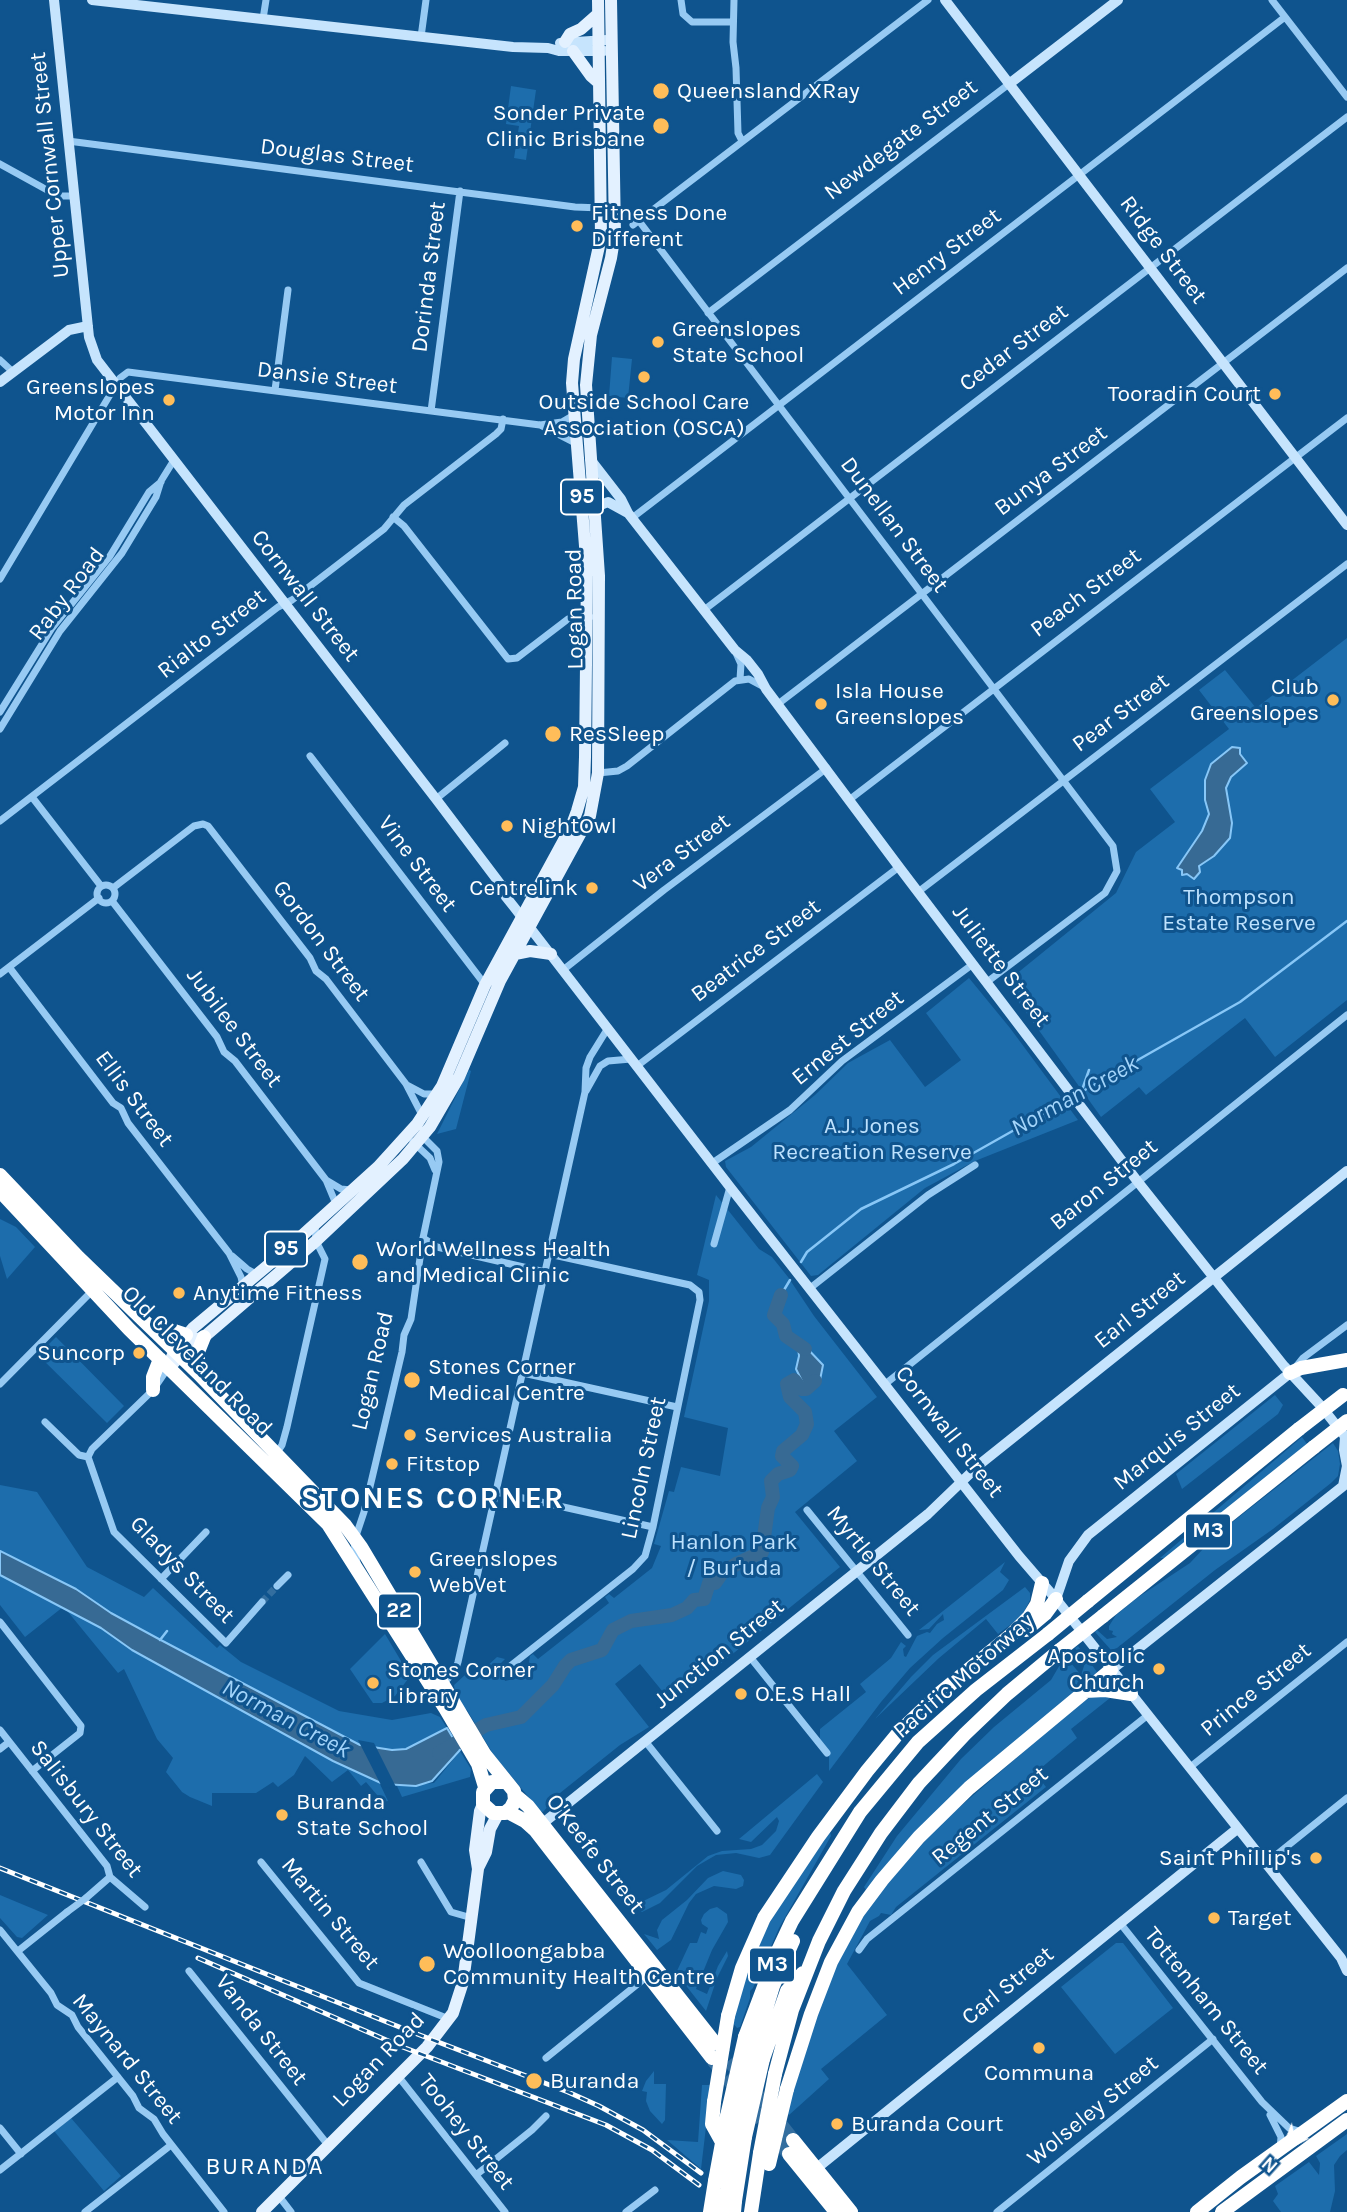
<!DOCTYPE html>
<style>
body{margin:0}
#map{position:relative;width:1347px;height:2212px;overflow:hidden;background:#0f548e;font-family:Karla,sans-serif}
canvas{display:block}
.north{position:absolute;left:1249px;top:2114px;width:70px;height:70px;-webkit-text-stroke:5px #0f548e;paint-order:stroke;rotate:222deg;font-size:19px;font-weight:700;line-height:28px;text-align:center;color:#fff}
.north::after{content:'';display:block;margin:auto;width:24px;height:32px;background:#fff;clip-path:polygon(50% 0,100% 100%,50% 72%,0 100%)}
</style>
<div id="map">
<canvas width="1347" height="2212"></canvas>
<div class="north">N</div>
</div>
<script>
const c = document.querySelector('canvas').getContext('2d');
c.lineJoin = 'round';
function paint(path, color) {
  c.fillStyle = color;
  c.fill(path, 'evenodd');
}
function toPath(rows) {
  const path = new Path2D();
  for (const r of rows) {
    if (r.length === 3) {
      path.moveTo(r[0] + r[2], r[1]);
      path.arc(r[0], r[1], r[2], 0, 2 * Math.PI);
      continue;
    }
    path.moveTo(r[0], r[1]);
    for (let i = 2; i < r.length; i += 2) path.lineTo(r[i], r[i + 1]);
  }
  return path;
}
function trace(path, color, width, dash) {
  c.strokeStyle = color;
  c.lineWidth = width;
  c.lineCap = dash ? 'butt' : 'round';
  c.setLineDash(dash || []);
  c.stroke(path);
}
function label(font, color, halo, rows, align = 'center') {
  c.font = font + ' Karla,sans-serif';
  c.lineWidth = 6;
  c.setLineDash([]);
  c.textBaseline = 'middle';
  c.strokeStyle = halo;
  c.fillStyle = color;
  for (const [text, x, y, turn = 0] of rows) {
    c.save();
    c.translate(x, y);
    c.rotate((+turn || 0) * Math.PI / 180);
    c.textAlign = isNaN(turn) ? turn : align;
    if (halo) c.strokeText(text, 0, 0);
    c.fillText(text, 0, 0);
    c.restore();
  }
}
paint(toPath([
 [511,86,536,90,526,160,514,158,519,126,506,124],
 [612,357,632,359,628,398,609,396],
 [1347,638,1347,1000,1275,1057,1245,1018,1146,1095,1139,1087,1101,1117,1010,990,1010,979,1116,893,1136,852,1175,822,1150,789,1229,729,1199,690,1225,670,1256,708],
 [969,978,1010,1028,1078,1120,975,1161,925,1188,818,1275,811,1276,726,1167,725,1161,751,1147,815,1095,848,1063,890,1040,925,1087,961,1060,926,1013],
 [469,1070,471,1071,456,1129,437,1134],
 [716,1195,759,1249,772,1257,788,1277,814,1316,877,1397,834,1431,857,1461,795,1512,840,1567,672,1703,640,1664,615,1684,649,1727,620,1745,560,1793,543,1812,540,1811,493,1754,467,1710,463,1708,455,1693,454,1685,465,1675,473,1679,497,1657,505,1659,500,1664,505,1681,530,1675,534,1671,529,1662,530,1656,533,1654,538,1659,609,1603,605,1597,609,1594,614,1598,652,1568,661,1546,654,1544,669,1491,674,1492,681,1467,720,1476,728,1428,684,1417,709,1301,709,1280,697,1275],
 [0,1219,16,1227,35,1247,7,1279,0,1256],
 [56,1337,124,1406,107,1423,38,1355],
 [1275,1395,1283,1405,1278,1414,1182,1489,1176,1474],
 [1302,1437,1307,1444,1165,1558,1160,1558],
 [1333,1443,1338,1451,1340,1464,1338,1476,1331,1483,1273,1529,1215,1570,1117,1648,1111,1650,1095,1632,1097,1630,1107,1639,1117,1637,1112,1634,1113,1631,1109,1630,1109,1626,1116,1615,1137,1598,1190,1563,1216,1535],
 [0,1485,37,1492,87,1567,144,1597,153,1588,217,1648,220,1645,241,1662,339,1711,392,1720,431,1713,440,1717,447,1728,406,1749,392,1750,360,1745,157,1638,111,1613,76,1589,0,1551],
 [1005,1562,1000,1572,1009,1580,1003,1590,943,1638,910,1668,881,1702,829,1771,829,1756,820,1742,820,1729,866,1692,860,1684,891,1658,901,1642,906,1646,903,1649,904,1656,906,1657,917,1636,927,1632,930,1633,937,1624,944,1620,943,1614,929,1629,919,1630],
 [0,1575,63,1607,25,1637,0,1605],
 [1025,1587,1030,1593,1030,1600,1021,1617,998,1634,986,1619,939,1658,875,1719,911,1677,933,1655],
 [64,1607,101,1628,132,1650,333,1761,379,1782,388,1801,383,1802,366,1782,361,1786,348,1770,332,1782,305,1756,294,1775,278,1787,273,1782,256,1793,212,1793,212,1806,190,1797,182,1792,166,1772,173,1758,157,1739,124,1669,118,1673],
 [385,1634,407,1671,408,1679,395,1696,382,1703,373,1703,350,1669],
 [1078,1646,1097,1672,1087,1681,1083,1676,1080,1678,1084,1683,866,1890,864,1887,897,1836,961,1759,994,1727,1051,1680,1065,1656,1081,1675,1085,1663,1075,1648],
 [1095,1695,1110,1698,1071,1729,1077,1738,1035,1773,1046,1787,896,1907,891,1915,881,1913,879,1916,870,1921,847,1964,887,2015,821,2069,829,2079,789,2115,787,2113,792,2095,819,2007,833,1973,860,1921,878,1894,940,1824,1080,1703],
 [460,1751,471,1769,470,1777,402,1797,397,1786,434,1783],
 [817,1774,823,1782,770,1855,759,1858,736,1853,716,1855,697,1866,660,1903,642,1912,633,1906,666,1890,708,1856,722,1851,751,1849,762,1845,776,1831,779,1821,777,1817,751,1842,739,1839],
 [830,1832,831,1836,779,1928,753,1988,750,1991,750,1998,740,2027,737,2028,731,2021,736,2002,759,1944,776,1910],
 [723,1871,741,1875,744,1880,743,1886,736,1889,714,1886,696,1894,689,1903,671,1940,657,1950,644,1934,659,1939,657,1930,662,1920,687,1900,708,1878],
 [0,1895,48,1915,22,1938,17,1937,0,1918],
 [717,1907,727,1914,728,1922,712,1950,696,1989,707,1994,718,1966,727,1951,728,1956,717,1978,706,2011,676,1973,690,1943,697,1943,701,1932,706,1934,708,1928,702,1924,701,1920,704,1914,710,1909],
 [1116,1943,1123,1943,1173,2008,1115,2054,1061,1987],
 [654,2071,654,2084,666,2084,665,2120,662,2124,650,2111,646,2101,647,2092,642,2091,646,2081],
 [702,2085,711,2085,701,2169,667,2140,698,2142],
 [71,2118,121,2176,104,2191,54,2131],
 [1347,2134,1347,2150,1340,2156,1334,2165,1335,2191,1330,2212,1281,2212,1273,2201,1278,2194,1275,2186,1309,2162,1319,2175,1320,2163,1316,2156]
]), '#1d6dac');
const water = toPath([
 [1232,747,1240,748,1240,754,1247,763,1231,777,1226,788,1232,823,1230,838,1214,856,1199,866,1200,872,1194,879,1187,874,1182,875,1182,870,1177,868,1202,831,1209,814,1205,800,1205,780,1211,764,1232,747],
 [790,1339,803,1344,823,1365,820,1380,814,1386,806,1390,801,1389,803,1383,796,1369,799,1356,798,1347,790,1339],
 [0,1551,76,1589,111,1613,157,1638,360,1745,392,1750,406,1749,447,1728,460,1750,432,1781,416,1786,383,1784,333,1761,132,1650,101,1628,0,1575,0,1551]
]);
paint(water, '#376a94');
trace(water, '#88c7f7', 2);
paint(toPath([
 [358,1740,374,1743,397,1789,382,1787]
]), '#0f548e');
trace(toPath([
 [1082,1090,1089,1070],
 [1076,1095,1240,1002,1347,921],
 [801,1262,807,1252,861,1209,954,1164,1071,1098],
 [781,1295,790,1280],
 [160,1640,167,1631]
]), '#88c7f7', 2.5);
trace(toPath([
 [781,1295,774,1315,783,1324,786,1336,805,1349],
 [439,1753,486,1725,521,1717,553,1685,565,1666,571,1660,602,1650,613,1630,631,1621,672,1615,687,1608,694,1600,704,1599,709,1583,715,1583,722,1573,738,1563,762,1552,768,1508,773,1497,771,1481,778,1474,790,1470,792,1466,782,1456,783,1451,802,1435,807,1424,805,1412,790,1397,787,1384,794,1380,801,1389,806,1389,815,1381]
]), '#376a94', 14);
trace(toPath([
 [262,1602,277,1586]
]), '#336e9f', 7, [7, 3.5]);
trace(toPath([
 [716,2044,793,2140],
 [713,2060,789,2154]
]), '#336e9f', 14, [14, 7]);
trace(toPath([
 [681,0,683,14,692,22,733,22],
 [734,0,733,42,736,68,738,133,742,141],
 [1272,0,1347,97],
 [263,19,266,0],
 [421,37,426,0],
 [68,141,575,207,601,208],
 [0,164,58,196,74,196],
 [614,207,639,221,1113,846,1117,871,1105,893,987,982],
 [633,225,928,0],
 [708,313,1009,84],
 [0,360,13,372],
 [275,390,288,290],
 [431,411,460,191],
 [540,425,577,444],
 [393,517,404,526,508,659,517,658,568,619,590,617],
 [632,518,1285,17],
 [0,579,120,378,128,372,540,425,562,422,574,415],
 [704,610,1347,117],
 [736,653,741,664,740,679],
 [778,704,1347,268],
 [0,712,52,628,110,556,149,492,161,482],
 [0,729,60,631,122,553,156,497,161,481,174,460],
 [310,756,486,986],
 [598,773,618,771,627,766,735,681,749,679,762,686],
 [32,797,101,886],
 [436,799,505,743],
 [849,800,1347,418],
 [0,821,278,607,292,600,384,529,404,505,496,434,501,429,503,419],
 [106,894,9],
 [113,888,194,826,203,824,208,826,310,958,316,971,326,979,406,1084,422,1115],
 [918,892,1347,564],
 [112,901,217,1037,224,1052,235,1061,326,1180,336,1204],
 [9,967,113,1103,121,1108,128,1123,229,1253,241,1277,243,1286],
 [563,970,664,890,827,768],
 [0,974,99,898],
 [637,1066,899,867],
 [407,1085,424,1094,436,1094],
 [586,1091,600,1066,608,1061,631,1059],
 [413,1142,430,1158,435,1170],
 [711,1164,790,1110,842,1061,973,964],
 [326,1180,341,1189,351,1190],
 [423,1238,437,1247,545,1272],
 [714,1244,730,1187],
 [232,1256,247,1269,256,1274],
 [809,1289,928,1195,975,1165],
 [1295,1368,1303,1358,1347,1325],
 [523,1373,677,1407],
 [0,1384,94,1289],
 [884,1385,1347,1015],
 [45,1422,79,1455,88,1457,114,1532,226,1643,262,1602],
 [276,1454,282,1445,287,1427,325,1259,316,1241,315,1224],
 [88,1457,92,1449,153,1390,168,1368],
 [496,1492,653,1527],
 [807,1510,908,1635],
 [357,1563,354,1542,364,1512,402,1352,404,1335,411,1319,423,1238,439,1162,437,1151,421,1135],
 [161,1579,206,1532],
 [277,1586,288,1575],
 [0,1622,81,1726,80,1733,32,1771],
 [750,1657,827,1753],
 [504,1671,633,1569,645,1556,653,1527,700,1300,699,1292,690,1285,549,1254],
 [443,1684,455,1671,458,1662,585,1092,586,1068,590,1057,608,1028],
 [0,1730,107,1866,110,1877,145,1907],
 [645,1741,717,1831],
 [0,1749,9,1742],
 [1189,1768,1347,1642],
 [261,1862,359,1983,449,2019],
 [421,1862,451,1912,472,1918],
 [1265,1864,1347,1798],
 [86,1898,110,1877],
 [1120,1923,1262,2102,1289,2128,1302,2132],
 [0,1930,51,1993,57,2005,72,2015,78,2027,133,2096,139,2108,154,2119,163,2134,224,2212],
 [859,1950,867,1939,1148,1715],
 [18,1951,67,1912],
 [189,1971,328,2145],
 [546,2058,650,1974],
 [398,2076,505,2212],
 [1270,2115,1281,2137,1280,2149],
 [0,2128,21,2154],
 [0,2170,118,2077],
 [476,2175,532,2130,546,2116],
 [278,2195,291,2212],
 [85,2212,171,2145],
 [626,2212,655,2190],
 [997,2212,1213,2039]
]), '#97caf3', 7);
trace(toPath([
 [54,0,89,337,97,360,436,799,501,885,506,897,514,907,730,1187,1019,1556,1056,1599,1341,1958,1347,1971],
 [92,0,513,47,548,48,559,51,604,51],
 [945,0,1347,525],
 [560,43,607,40],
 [1009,84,1118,0],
 [0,382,69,330,88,326],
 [590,459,621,499,628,513,735,650,747,660,758,674,766,689,899,867,1138,1182,1284,1366,1321,1406,1347,1439],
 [595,511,601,505,608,502,628,513],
 [501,885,514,892,536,891],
 [1343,1486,1347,1466,1344,1450,1345,1437],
 [1056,1599,1069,1561,1088,1535,1290,1373],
 [1111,1670,1347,1483],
 [537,1828,928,1514,980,1464,1347,1171],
 [812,2172,1237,1829]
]), '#c6e4fd', 10);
trace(toPath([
 [565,42,570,34,581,29,598,14],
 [573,51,591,76,599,83],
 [515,954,530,951,551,954],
 [172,1357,177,1347,193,1328,285,1251,378,1167,417,1124,442,1086,485,985,571,827,577,811,584,787,585,757,587,571,572,383,574,359,601,237,598,0],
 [169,1368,194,1340,204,1337,316,1241,403,1159,430,1127,459,1077,500,981,590,816,598,773,599,576,586,385,591,335,611,258,615,233,611,0],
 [478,1868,486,1852,490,1829,498,1814],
 [262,2212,427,2047,453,2013,463,1982,478,1869,475,1850,480,1811,483,1804]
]), '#e3f1ff', 12);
trace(toPath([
 [0,1175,78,1257,198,1373,345,1525,361,1547,485,1755,514,1791,515,1800,511,1808,505,1813,493,1813,483,1804,483,1792,492,1782,505,1782],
 [0,1191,129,1329,328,1524,445,1708,478,1764,485,1787],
 [152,1328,162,1327,186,1335],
 [198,1373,198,1352,204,1337],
 [1290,1373,1301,1368,1347,1360],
 [153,1390,153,1377,160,1359],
 [1088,1601,1299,1429],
 [1103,1616,1314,1447],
 [1026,1630,1045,1614,1056,1599],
 [1085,1691,1105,1690,1131,1694],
 [515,1795,528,1806,715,2043],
 [508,1812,525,1821,535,1830,712,2058],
 [728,2016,742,1968,764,1918,818,1837,867,1771,900,1731,940,1693,1011,1635,1029,1617,1037,1604,1042,1583],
 [745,2037,776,1955,792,1921,860,1812,918,1742,976,1690,1048,1634],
 [754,2048,773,1986,793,1941],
 [763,2059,787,1991,803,1973],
 [775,2074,792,2010,819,1941,844,1891,881,1833,919,1783,965,1734,1007,1694,1060,1650],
 [787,2089,811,2014,831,1962,858,1912,882,1880,919,1837,969,1788,1111,1670],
 [714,2102,712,2124,722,2142],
 [793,2140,851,2212],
 [789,2154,836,2212],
 [715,2181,727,2116],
 [727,2192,736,2127],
 [735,2201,745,2137],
 [751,2212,760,2153],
 [1197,2212,1241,2177,1347,2101],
 [1222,2212,1347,2120]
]), '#fff', 14);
const rail = toPath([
 [0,1868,412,2032,568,2092,599,2106,643,2130,701,2173],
 [198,1958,400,2046,606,2125,652,2150,699,2185]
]);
trace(rail, '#fff', 5);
trace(rail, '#0f548e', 2.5, [8]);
trace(toPath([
 [67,1912,86,1898]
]), '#97caf3', 7);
trace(toPath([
 [1299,1429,1343,1395],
 [1314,1447,1347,1421],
 [1048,1634,1088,1601],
 [1060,1650,1103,1616],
 [714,2102,728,2016],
 [727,2116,745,2037],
 [736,2127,754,2048],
 [745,2137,763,2059],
 [760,2153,775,2074],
 [769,2164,787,2089],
 [710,2212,715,2181],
 [724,2212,727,2192],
 [734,2212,735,2201]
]), '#fff', 14);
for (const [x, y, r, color] of [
 [661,91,9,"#ffbd59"],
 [661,126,9,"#ffbd59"],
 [577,226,7,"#ffbd59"],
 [658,342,7,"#ffbd59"],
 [644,377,7,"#ffbd59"],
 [1275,394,7,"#ffbd59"],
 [169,400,7,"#ffbd59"],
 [1333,700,7,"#ffbd59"],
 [821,704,7,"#ffbd59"],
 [553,734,9,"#ffbd59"],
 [507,826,7,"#ffbd59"],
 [592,888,7,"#ffbd59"],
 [360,1262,9,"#ffbd59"],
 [179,1293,7,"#ffbd59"],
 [139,1353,7,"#ffbd59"],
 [412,1380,9,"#ffbd59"],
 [410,1435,7,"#ffbd59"],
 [392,1464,7,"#ffbd59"],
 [415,1572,7,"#ffbd59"],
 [1159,1669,7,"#ffbd59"],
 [373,1683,7,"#ffbd59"],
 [741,1694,7,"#ffbd59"],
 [282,1815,7,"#ffbd59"],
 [1316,1858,7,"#ffbd59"],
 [1214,1918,7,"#ffbd59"],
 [427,1964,9,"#ffbd59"],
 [1039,2048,7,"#ffbd59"],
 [534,2081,9,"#ffbd59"],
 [837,2124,7,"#ffbd59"]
]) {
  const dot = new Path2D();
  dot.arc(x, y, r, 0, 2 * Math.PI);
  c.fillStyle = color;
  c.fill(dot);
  trace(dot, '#0f548e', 2.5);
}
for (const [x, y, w] of [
 [582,497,42],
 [286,1249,42],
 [1208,1531,46],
 [399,1611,42],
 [772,1965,46]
]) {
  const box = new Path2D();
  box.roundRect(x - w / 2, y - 17.5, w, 35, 5);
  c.fillStyle = '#0f548e';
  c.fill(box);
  trace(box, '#fff', 2);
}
label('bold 21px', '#fff', null, [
 ["95",582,497],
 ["95",286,1249],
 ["M3",1208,1531],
 ["22",399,1611],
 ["M3",772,1965]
]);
label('23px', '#fff', '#0f548e', [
 ["Queensland XRay",677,91],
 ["Sonder Private",645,113,"right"],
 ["Clinic Brisbane",645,139,"right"],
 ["Fitness Done",591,213],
 ["Different",591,239],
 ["Greenslopes",672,329],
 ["State School",672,355],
 ["Greenslopes",155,387,"right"],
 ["Motor Inn",155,413,"right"],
 ["Tooradin Court",1261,394,"right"],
 ["Outside School Care",644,402,"center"],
 ["Association (OSCA)",644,428,"center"],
 ["Club",1319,687,"right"],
 ["Greenslopes",1319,713,"right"],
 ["Isla House",835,691],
 ["Greenslopes",835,717],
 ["ResSleep",569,734],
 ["NightOwl",521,826],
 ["Centrelink",578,888,"right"],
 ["World Wellness Health",376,1249],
 ["and Medical Clinic",376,1275],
 ["Anytime Fitness",193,1293],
 ["Suncorp",125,1353,"right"],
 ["Stones Corner",428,1367],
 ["Medical Centre",428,1393],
 ["Services Australia",424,1435],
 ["Fitstop",406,1464],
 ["Greenslopes",429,1559],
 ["WebVet",429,1585],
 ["Apostolic",1145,1656,"right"],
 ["Church",1145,1682,"right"],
 ["Stones Corner",387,1670],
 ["Library",387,1696],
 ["O.E.S Hall",755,1694],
 ["Buranda",296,1802],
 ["State School",296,1828],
 ["Saint Phillip's",1302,1858,"right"],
 ["Target",1228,1918],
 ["Woolloongabba",443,1951],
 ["Community Health Centre",443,1977],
 ["Communa",1039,2073,"center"],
 ["Buranda",550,2081],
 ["Buranda Court",851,2124]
], 'left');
label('23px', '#fff', '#0f548e', [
 ["Newdegate Street",901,140,-37],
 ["Douglas Street",337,156,7],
 ["Upper Cornwall Street",50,165,-96],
 ["Ridge Street",1163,250,53],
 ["Henry Street",947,252,-37],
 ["Dorinda Street",429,277,-83],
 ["Cedar Street",1014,348,-37],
 ["Dansie Street",327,378,7],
 ["Bunya Street",1051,471,-37],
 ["Dunellan Street",894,525,53],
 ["Peach Street",1086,593,-37],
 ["Raby Road",67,594,-53],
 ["Cornwall Street",305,596,52],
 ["Logan Road",575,609,-91],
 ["Rialto Street",212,634,-38],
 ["Pear Street",1121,713,-37],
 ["Vera Street",682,853,-37],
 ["Vine Street",417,864,53],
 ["Gordon Street",321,941,53],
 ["Beatrice Street",756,951,-37],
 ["Juliette Street",1001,966,53],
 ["Jubilee Street",234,1028,53],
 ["Ernest Street",848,1038,-39],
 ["Ellis Street",134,1099,53],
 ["Baron Street",1104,1185,-39],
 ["Earl Street",1140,1310,-39],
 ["Old Cleveland Road",197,1361,45],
 ["Logan Road",373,1371,-77],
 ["Cornwall Street",949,1432,52],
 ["Marquis Street",1177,1437,-39],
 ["Lincoln Street",644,1468,-78],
 ["Myrtle Street",873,1561,51],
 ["Gladys Street",182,1570,46],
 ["Junction Street",719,1654,-39],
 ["Pacific Motorway",964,1676,-41],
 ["Prince Street",1256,1690,-39],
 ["Salisbury Street",86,1809,52],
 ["Regent Street",990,1816,-39],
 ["O'Keefe Street",595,1854,52],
 ["Martin Street",330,1914,50],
 ["Carl Street",1008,1986,-39],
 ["Tottenham Street",1206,2001,51],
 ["Vanda Street",261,2030,52],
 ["Maynard Street",127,2059,51],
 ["Logan Road",379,2060,-46],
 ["Wolseley Street",1093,2111,-39],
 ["Toohey Street",466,2132,52]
]);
label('23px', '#bee2fe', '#0f548e', [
 ["Thompson",1239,897],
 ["Estate Reserve",1239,923],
 ["A.J. Jones",872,1126],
 ["Recreation Reserve",872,1152],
 ["Hanlon Park",734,1542],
 ["/ Bur'uda",734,1568]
]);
label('italic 24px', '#a3d4fa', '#0f548e', [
 ["Norman Creek",1075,1096,-29],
 ["Norman Creek",286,1719,28]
]);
c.letterSpacing = '2px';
label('24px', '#fff', '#0f548e', [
 ["BURANDA",265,2167]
]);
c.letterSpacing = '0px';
c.letterSpacing = '2px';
label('bold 30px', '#fff', '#0f548e', [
 ["STONES CORNER",433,1499]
]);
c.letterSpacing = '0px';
</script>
